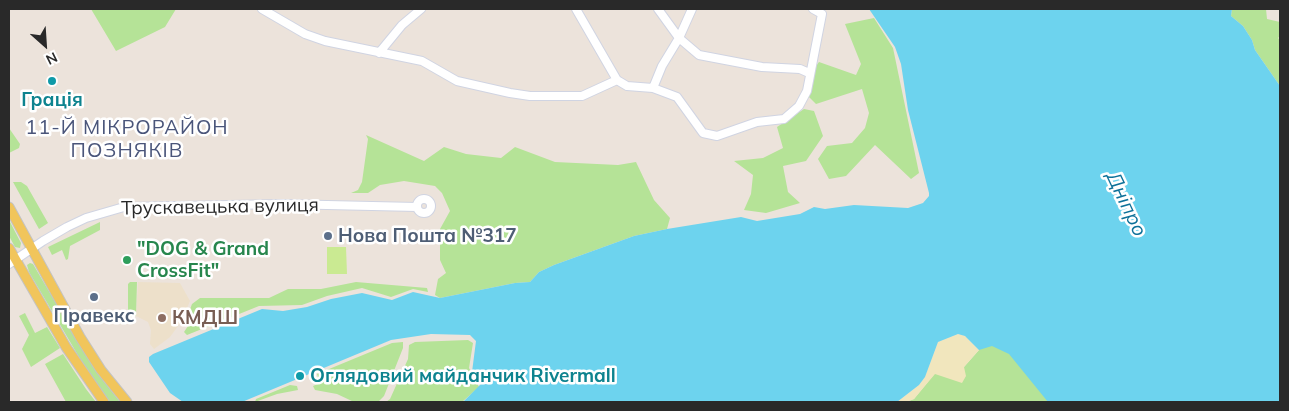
<!DOCTYPE html>
<meta charset="utf-8">
<style>
body{margin:0}
#map{position:relative;width:1289px;height:411px;overflow:hidden;background:#ece3db;font-family:Mulish,sans-serif}
canvas{display:block}
.frame{position:absolute;inset:0;border:10px solid #292929;pointer-events:none}
.north{position:absolute;left:20px;top:20px;width:50px;height:50px;-webkit-text-stroke:4px #fff;paint-order:stroke;rotate:154deg;font-size:14px;font-weight:700;line-height:20px;text-align:center;color:#292929}
.north::after{content:'';display:block;margin:auto;width:18px;height:22px;background:#292929;clip-path:polygon(50% 0,100% 100%,50% 72%,0 100%)}
</style>
<div id="map">
<canvas width="1289" height="411"></canvas>
<div class="frame"></div>
<div class="north">N</div>
</div>
<script>
const c = document.querySelector('canvas').getContext('2d');
c.lineJoin = 'round';
function paint(path, color) {
  c.fillStyle = color;
  c.fill(path, 'evenodd');
}
function toPath(rows) {
  const path = new Path2D();
  for (const r of rows) {
    if (r.length === 3) {
      path.moveTo(r[0] + r[2], r[1]);
      path.arc(r[0], r[1], r[2], 0, 2 * Math.PI);
      continue;
    }
    path.moveTo(r[0], r[1]);
    for (let i = 2; i < r.length; i += 2) path.lineTo(r[i], r[i + 1]);
  }
  return path;
}
function trace(path, color, width, dash) {
  c.strokeStyle = color;
  c.lineWidth = width;
  c.lineCap = dash ? 'butt' : 'round';
  c.setLineDash(dash || []);
  c.stroke(path);
}
function label(font, color, halo, rows, align = 'center') {
  c.font = font + ' Mulish,sans-serif';
  c.lineWidth = 5;
  c.setLineDash([]);
  c.textBaseline = 'middle';
  c.strokeStyle = halo;
  c.fillStyle = color;
  for (const [text, x, y, turn = 0] of rows) {
    c.save();
    c.translate(x, y);
    c.rotate((+turn || 0) * Math.PI / 180);
    c.textAlign = isNaN(turn) ? turn : align;
    if (halo) c.strokeText(text, 0, 0);
    c.fillText(text, 0, 0);
    c.restore();
  }
}
paint(toPath([
 [138,282,180,283,190,301,181,322,170,337,154,349,150,344,151,330,148,322,136,316]
]), '#ede0ca');
paint(toPath([
 [91,9,176,9,165,27,116,51],
 [1232,9,1266,9,1267,19,1280,22,1280,36,1278,38,1280,40,1280,86,1255,50,1252,40,1243,26,1231,16],
 [874,18,893,48,919,173,911,179,875,145,846,176,829,179,818,159,827,146,852,143,865,128,869,113,862,89,816,104,808,96,813,70,819,62,856,75,861,64,845,24],
 [804,109,814,111,823,136,806,161,783,166,788,192,800,203,766,213,744,210,751,194,753,175,734,161,763,158,783,148,777,127],
 [9,128,20,144,19,148,9,153],
 [366,135,424,161,444,147,466,154,501,158,515,147,555,162,618,165,636,162,654,200,670,218,667,229,634,236,554,265,539,272,530,282,515,283,440,298,435,295,438,279,446,273,440,260,440,229,450,211,442,193,435,186,404,181,380,185,368,193,351,193,358,190,362,182,368,139],
 [13,182,21,182,27,186,48,223,39,229],
 [9,220,21,243,20,248,15,247,9,236],
 [100,222,100,230,70,246,68,259,66,260,62,250,52,255,48,247],
 [30,263,33,264,95,370,120,402,110,402,89,374,29,272,27,265],
 [130,282,137,282,136,316,130,315,128,311,128,284],
 [356,282,427,288,428,292,413,289,391,297,362,288,327,296,302,305,259,306,187,335,184,332,188,326,185,323,192,304,200,298,269,298,288,289,321,289],
 [25,313,35,333,47,327,60,348,31,367,22,349,29,335,19,316],
 [980,330,1078,402,906,402,914,399,934,374,964,367,979,350],
 [468,340,473,343,469,368,479,387,462,402,386,402,390,399,408,359,409,345,415,342],
 [403,342,403,348,384,396,378,402,354,402,337,394,315,390,313,386,320,383,317,374,392,343],
 [63,354,86,389,96,402,66,402,45,364],
 [290,385,297,386,298,390,277,394,255,402,256,399]
]), '#b5e397');
paint(toPath([
 [958,334,965,336,979,350,964,367,966,376,962,383,935,374,914,399,906,402,897,402,919,385,925,377,938,342]
]), '#f1e6bd');
paint(toPath([
 [327,247,346,247,347,274,327,274]
]), '#caea92');
paint(toPath([
 [869,9,1232,9,1231,16,1243,26,1252,40,1255,50,1280,86,1280,402,1048,402,1009,354,992,346,979,350,965,336,958,334,938,342,925,377,919,385,897,402,463,402,481,384,472,372,476,341,470,335,431,334,391,340,242,402,183,402,170,393,149,362,149,357,153,354,262,309,283,311,307,307,331,299,362,293,392,300,413,292,440,298,515,283,530,282,539,272,554,265,634,236,667,229,741,217,757,221,800,214,814,207,825,209,854,205,908,208,923,203,929,196,929,193,908,110,901,64,895,47]
]), '#6dd3ee');
const minor = toPath([
 [262,9,305,34,325,41,422,61,457,81,510,93,530,96,582,96,617,80,627,86,653,88],
 [576,9,617,80],
 [658,9,679,38,699,55,762,67,800,69,809,73],
 [692,9,679,38,662,66,653,88,677,97,703,133,717,136,757,122,784,119,799,106,807,91,822,14,813,9],
 [379,53,402,25,421,9],
 [424,206,7],
 [9,264,43,241,67,227,86,218,124,207,282,204,417,207]
]);
const major = toPath([
 [9,207,80,337,101,370,127,402],
 [9,248,66,347,104,402]
]);
trace(minor, '#d0d4e2', 10);
trace(major, '#c3c3c3', 11);
trace(minor, '#fff', 8);
trace(major, '#f1c55b', 9);
for (const [x, y, r, color] of [
 [52,81,5,"#0f9aa8"],
 [328,236,5,"#5c6f8a"],
 [127,260,5,"#2e9e5b"],
 [94,297,5,"#5c6f8a"],
 [162,318,5,"#8d6e63"],
 [300,376,5,"#0f9aa8"]
]) {
  const dot = new Path2D();
  dot.arc(x, y, r, 0, 2 * Math.PI);
  c.fillStyle = color;
  c.fill(dot);
  trace(dot, '#fff', 2);
}
label('bold 19px', '#0d838f', '#fff', [
 ["Грація",52,100],
 ["Оглядовий майданчик Rivermall",310,376,"left"]
]);
label('19px', '#292929', '#fff', [
 ["Трускавецька вулиця",220,207,-1]
]);
label('bold 19px', '#4e5e75', '#fff', [
 ["Нова Пошта №317",338,236],
 ["Правекс",94,316,"center"]
], 'left');
label('bold 19px', '#27864d', '#fff', [
 ["\"DOG & Grand",137,249],
 ["CrossFit\"",137,271]
], 'left');
label('bold 19px', '#785e54', '#fff', [
 ["КМДШ",172,318]
], 'left');
c.letterSpacing = '1px';
label('20px', '#4a557a', '#fff', [
 ["11-Й МІКРОРАЙОН",127,128],
 ["ПОЗНЯКІВ",127,151]
]);
c.letterSpacing = '0px';
label('italic 20px', '#0d7199', '#fff', [
 ["Дніпро",1126,204,65]
]);
</script>
